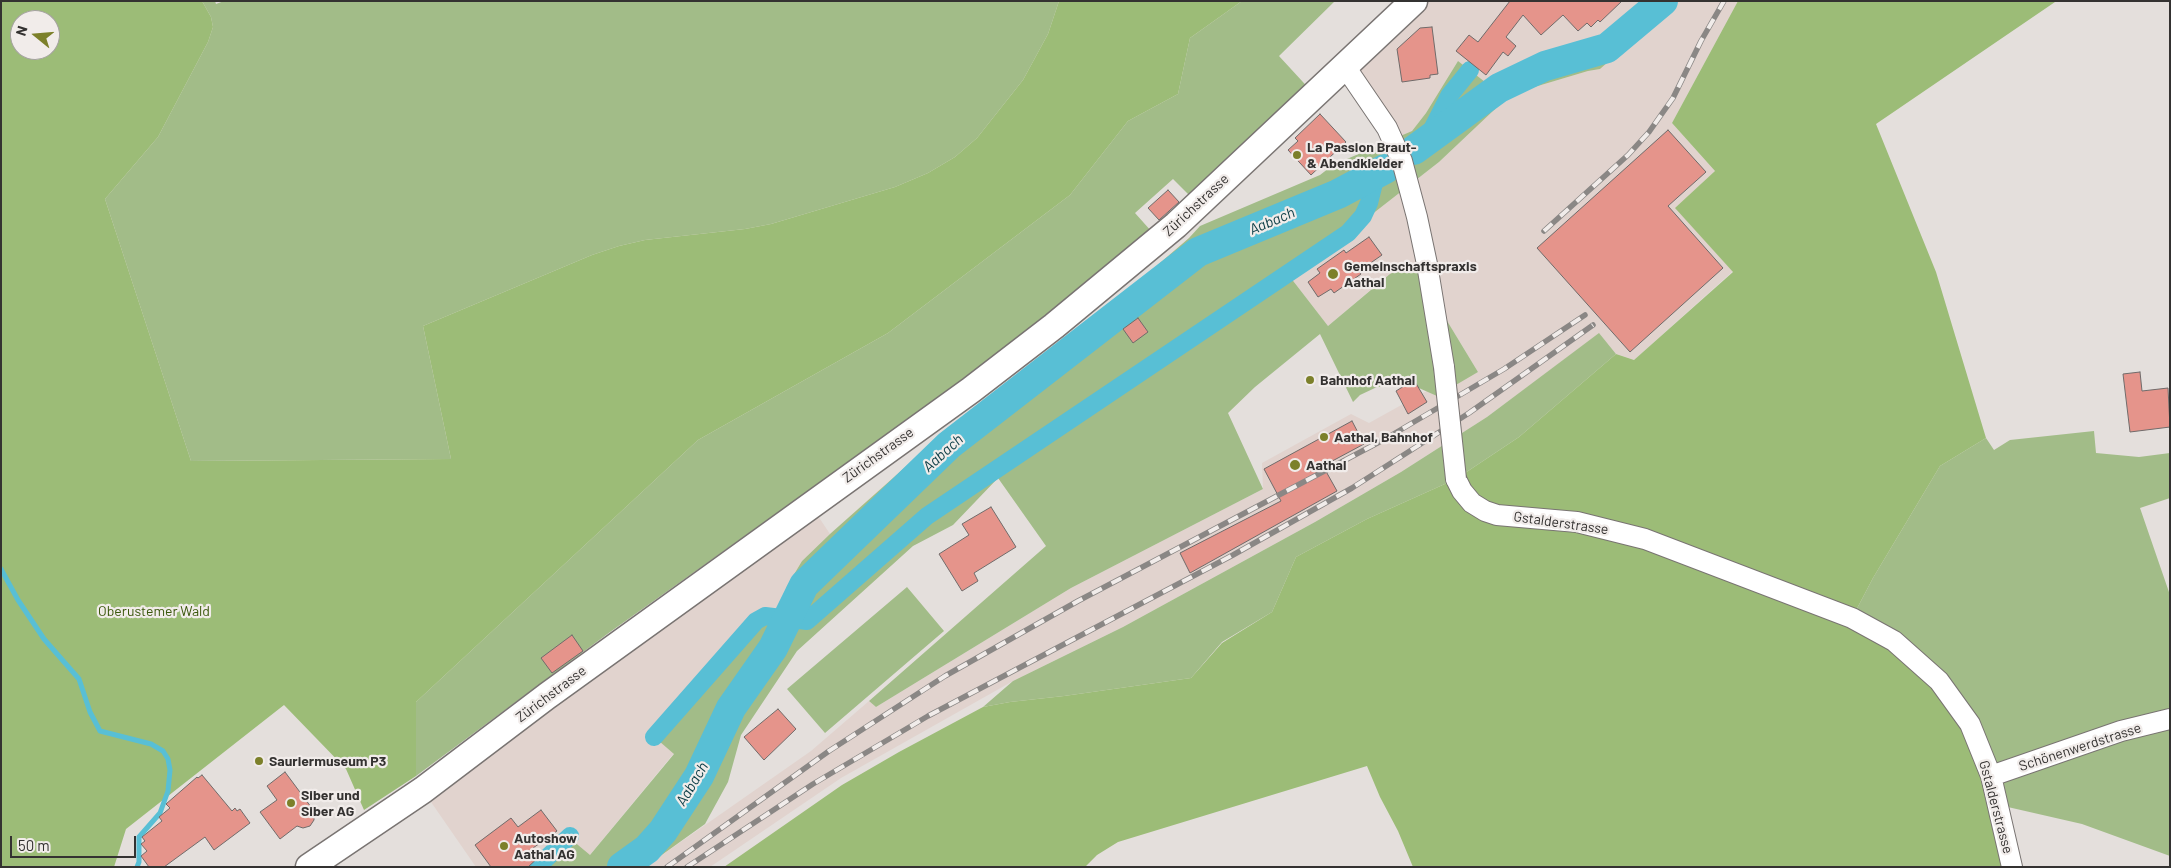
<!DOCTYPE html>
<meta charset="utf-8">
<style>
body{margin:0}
#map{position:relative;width:2171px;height:868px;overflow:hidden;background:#e4dfdc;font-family:Barlow,sans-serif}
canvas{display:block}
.frame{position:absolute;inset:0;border:2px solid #343231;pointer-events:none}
.north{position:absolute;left:10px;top:10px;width:50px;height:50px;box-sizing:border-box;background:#f1ecea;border:1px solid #a5a2a0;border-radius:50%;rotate:287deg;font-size:14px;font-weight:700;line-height:20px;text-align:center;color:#343231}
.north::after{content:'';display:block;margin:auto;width:18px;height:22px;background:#7c802a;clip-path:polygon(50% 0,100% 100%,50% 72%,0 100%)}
.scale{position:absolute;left:10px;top:836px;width:126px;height:22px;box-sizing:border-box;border:2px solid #343231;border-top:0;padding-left:6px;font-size:15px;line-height:18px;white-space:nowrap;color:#343231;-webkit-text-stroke:4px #f1ecea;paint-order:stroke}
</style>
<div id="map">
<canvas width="2171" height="868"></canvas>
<div class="frame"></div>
<div class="north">N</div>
<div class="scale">50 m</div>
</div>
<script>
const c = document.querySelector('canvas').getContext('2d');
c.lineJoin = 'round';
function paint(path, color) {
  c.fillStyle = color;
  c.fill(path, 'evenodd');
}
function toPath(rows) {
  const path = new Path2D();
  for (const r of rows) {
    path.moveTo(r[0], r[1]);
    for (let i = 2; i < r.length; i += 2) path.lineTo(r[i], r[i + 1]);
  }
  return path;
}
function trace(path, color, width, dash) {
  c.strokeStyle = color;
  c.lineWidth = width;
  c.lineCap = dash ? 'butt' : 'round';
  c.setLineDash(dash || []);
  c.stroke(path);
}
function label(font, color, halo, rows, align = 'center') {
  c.font = font + ' Barlow,sans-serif';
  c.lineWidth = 4.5;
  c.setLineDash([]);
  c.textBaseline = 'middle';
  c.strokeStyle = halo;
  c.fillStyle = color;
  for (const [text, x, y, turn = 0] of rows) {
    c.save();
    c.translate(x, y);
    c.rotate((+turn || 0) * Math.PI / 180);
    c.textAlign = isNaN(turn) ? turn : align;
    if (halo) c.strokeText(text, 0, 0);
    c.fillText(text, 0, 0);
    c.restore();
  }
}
paint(toPath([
 [1414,1,1645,1,1603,38,1513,66,1484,83,1458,61,1426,113,1412,131,1393,140,1344,65],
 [1678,1,1738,1,1672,123,1715,171,1676,208,1733,271,1634,360,1616,354,1599,334,1487,417,1401,472,1315,522,1123,627,1013,681,841,778,710,867,645,867,811,751,869,701,876,707,1071,588,1263,489,1262,463,1351,414,1369,423,1432,388,1478,372,1435,301,1400,269,1380,282,1328,326,1287,273,1348,233,1439,162,1511,94,1588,71,1600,69],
 [816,513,830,534,802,561,787,586,777,614,763,614,653,735,674,753,589,856,566,835,533,867,476,867,431,802,608,663]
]), '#e1d3ce');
paint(toPath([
 [202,1,215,1,216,4,224,1,1059,1,1048,34,1023,80,977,138,955,157,928,173,895,187,771,224,745,229,645,240,619,246,592,255,423,326,451,459,191,461,105,199,158,137,208,42,213,27,211,17],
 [1242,1,1335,1,1279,56,1314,94,1198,204,1173,179,1135,213,1152,232,968,377,610,632,416,776,416,702,698,440,888,333,1070,195,1128,121,1178,94,1190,38],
 [1645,1,1678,1,1600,69,1588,71,1511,94,1439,162,1348,233,1287,273,1328,326,1390,274,1400,269,1427,264,1435,301,1478,372,1437,396,1412,385,1377,387,1360,395,1353,402,1320,334,1255,387,1228,413,1263,489,1071,588,876,707,869,701,1046,546,998,478,953,525,913,546,797,651,741,735,728,782,705,824,645,867,533,867,566,835,590,855,674,754,652,735,751,621,763,614,777,614,787,586,802,561,830,534,938,438,1146,275,1189,238,1200,226,1320,175,1333,165,1412,131,1426,113,1458,61,1485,82,1513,66,1603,38],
 [1599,333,1616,354,1519,437,1456,479,1367,519,1296,557,1272,612,1222,642,1191,678,1064,696,1010,702,983,707,1013,681,1123,627,1315,522,1401,472,1487,417],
 [2094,431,2096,453,2139,457,2170,453,2170,498,2140,508,2170,595,2170,856,2082,824,1999,805,1852,618,1873,578,1940,466,1986,438,1994,450,2010,440],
 [907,587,944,631,825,733,787,689]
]), '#a2bc88');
paint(toPath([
 [1,1,202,1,211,17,213,27,208,42,158,137,105,199,191,461,451,459,423,326,592,255,619,246,645,240,745,229,771,224,895,187,928,173,955,157,977,138,1023,80,1048,34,1059,1,1242,1,1190,38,1178,94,1128,121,1070,195,888,333,698,440,416,702,416,776,364,810,346,769,284,705,126,829,114,867,1,867],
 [20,20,50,20,50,50,20,50],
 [1738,1,2069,1,2055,2,1876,124,1936,272,1986,438,1940,466,1873,578,1852,618,1955,702,2012,867,1413,867,1398,831,1380,797,1367,766,1118,842,1097,855,1085,867,724,867,842,785,899,752,983,707,1010,702,1064,696,1191,678,1222,643,1272,612,1296,557,1367,519,1456,479,1519,437,1616,354,1634,360,1733,272,1675,208,1715,171,1672,123]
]), '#9cbc77');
trace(toPath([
 [1,569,18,600,44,639,79,679,90,712,100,731,151,744,163,751,168,759,170,770,168,791,160,813,139,837,139,862,137,867]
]), '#58bfd5', 5);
trace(toPath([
 [1425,143,1449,96,1470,70],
 [654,737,756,621,765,616,807,621,927,516,1348,233,1363,216,1369,203,1376,175],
 [537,867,570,836]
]), '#58bfd5', 18);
trace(toPath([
 [1414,150,1499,88,1545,66,1607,48,1663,1],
 [622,867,647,849,663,831,699,776,731,708,773,648,804,585,949,445,1198,252,1338,194,1385,169]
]), '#58bfd5', 30);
const building = toPath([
 [1510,1,1622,1,1600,22,1598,20,1591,27,1587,23,1578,31,1563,15,1541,35,1523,15,1506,37,1516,46,1508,56,1503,52,1486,75,1456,51,1469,35,1478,42,1510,1],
 [1432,27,1438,74,1430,75,1430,78,1402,82,1397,49,1420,28,1432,27],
 [1320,114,1346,142,1311,175,1288,150,1298,141,1295,138,1320,114],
 [1668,130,1706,172,1668,206,1723,268,1630,352,1537,248,1668,130],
 [1168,190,1179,202,1159,220,1148,208,1168,190],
 [1369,237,1382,255,1359,271,1361,274,1334,293,1331,289,1318,297,1308,282,1320,273,1317,269,1344,250,1346,253,1369,237],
 [1138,318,1148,332,1133,343,1123,329,1138,318],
 [2140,372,2142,391,2168,388,2170,427,2130,432,2123,374,2140,372],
 [1414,380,1427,402,1408,414,1396,391,1414,380],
 [1352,421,1364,444,1323,466,1337,491,1190,573,1180,553,1281,501,1264,469,1352,421],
 [991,507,1016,547,974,573,978,581,962,591,939,554,969,535,962,524,991,507],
 [572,635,583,651,552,673,541,658,572,635],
 [778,709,796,729,764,760,744,737,778,709],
 [285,772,314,811,314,820,310,826,303,828,297,826,280,839,260,812,277,800,267,786,285,772],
 [202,775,232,811,235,808,237,811,240,809,250,823,214,850,205,837,164,867,149,867,141,856,147,851,141,844,145,841,142,837,162,821,159,817,170,808,166,804,197,777,198,778,202,775],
 [541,810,557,831,533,848,540,856,528,867,491,867,475,845,511,818,518,827,541,810]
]);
paint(building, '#e5948b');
trace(building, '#706b6a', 1);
const minor = toPath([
 [1344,65,1387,128,1402,161,1417,217,1427,264,1444,367],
 [1456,479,1462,491,1472,503,1485,511,1497,515,1577,522,1645,539,1852,618,1894,641,1939,681,1970,724,1991,776,2012,867],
 [1991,776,2121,731,2170,719]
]);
const major = toPath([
 [309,867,423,790,547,696,971,390,1054,326,1176,225,1414,1]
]);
trace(minor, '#797472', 22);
trace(major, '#797472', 29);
trace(minor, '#fff', 20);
trace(major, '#fff', 26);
const rail = toPath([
 [1544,231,1628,155,1649,132,1673,98,1701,41,1724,1],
 [667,867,829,751,945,676,1078,601,1385,439,1504,369,1585,315],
 [687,867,813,784,928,716,1233,555,1352,488,1469,413,1593,325]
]);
trace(rail, '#8a8785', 5.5);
trace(rail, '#f1ecea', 4, [11]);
const minorBridge = toPath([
 [1444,367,1456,479]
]);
trace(minorBridge, '#797472', 22, []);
trace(minorBridge, '#fff', 20);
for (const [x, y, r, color] of [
 [1297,155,5,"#7c802a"],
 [1333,274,6,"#7c802a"],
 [1310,380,5,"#7c802a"],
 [1324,437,5,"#7c802a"],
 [1295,465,6,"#7c802a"],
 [259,761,5,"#7c802a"],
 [291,803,5,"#7c802a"],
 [504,846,5,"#7c802a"]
]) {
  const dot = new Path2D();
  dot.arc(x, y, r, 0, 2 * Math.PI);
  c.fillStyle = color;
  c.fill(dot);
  trace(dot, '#f1ecea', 2);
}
label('bold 14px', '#343231', '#f1ecea', [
 ["La Passion Braut-",1307,147],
 ["& Abendkleider",1307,163],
 ["Gemeinschaftspraxis",1344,266],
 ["Aathal",1344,282],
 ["Bahnhof Aathal",1320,380],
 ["Aathal, Bahnhof",1334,437],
 ["Aathal",1306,465],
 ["Sauriermuseum P3",269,761],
 ["Siber und",301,795],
 ["Siber AG",301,811],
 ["Autoshow",514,838],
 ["Aathal AG",514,854]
], 'left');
label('14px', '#343231', '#f1ecea', [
 ["Zürichstrasse",1196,205,-43],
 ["Zürichstrasse",878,455,-36],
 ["Gstalderstrasse",1561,523,8],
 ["Zürichstrasse",551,694,-37],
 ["Schönenwerdstrasse",2080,747,-18],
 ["Gstalderstrasse",1996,807,75]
]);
label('14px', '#3a570b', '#f1ecea', [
 ["Oberustemer Wald",154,611]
]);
label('italic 15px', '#104049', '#f1ecea', [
 ["Aabach",1272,221,-23],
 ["Aabach",943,453,-42],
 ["Aabach",692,784,-59]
]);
</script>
